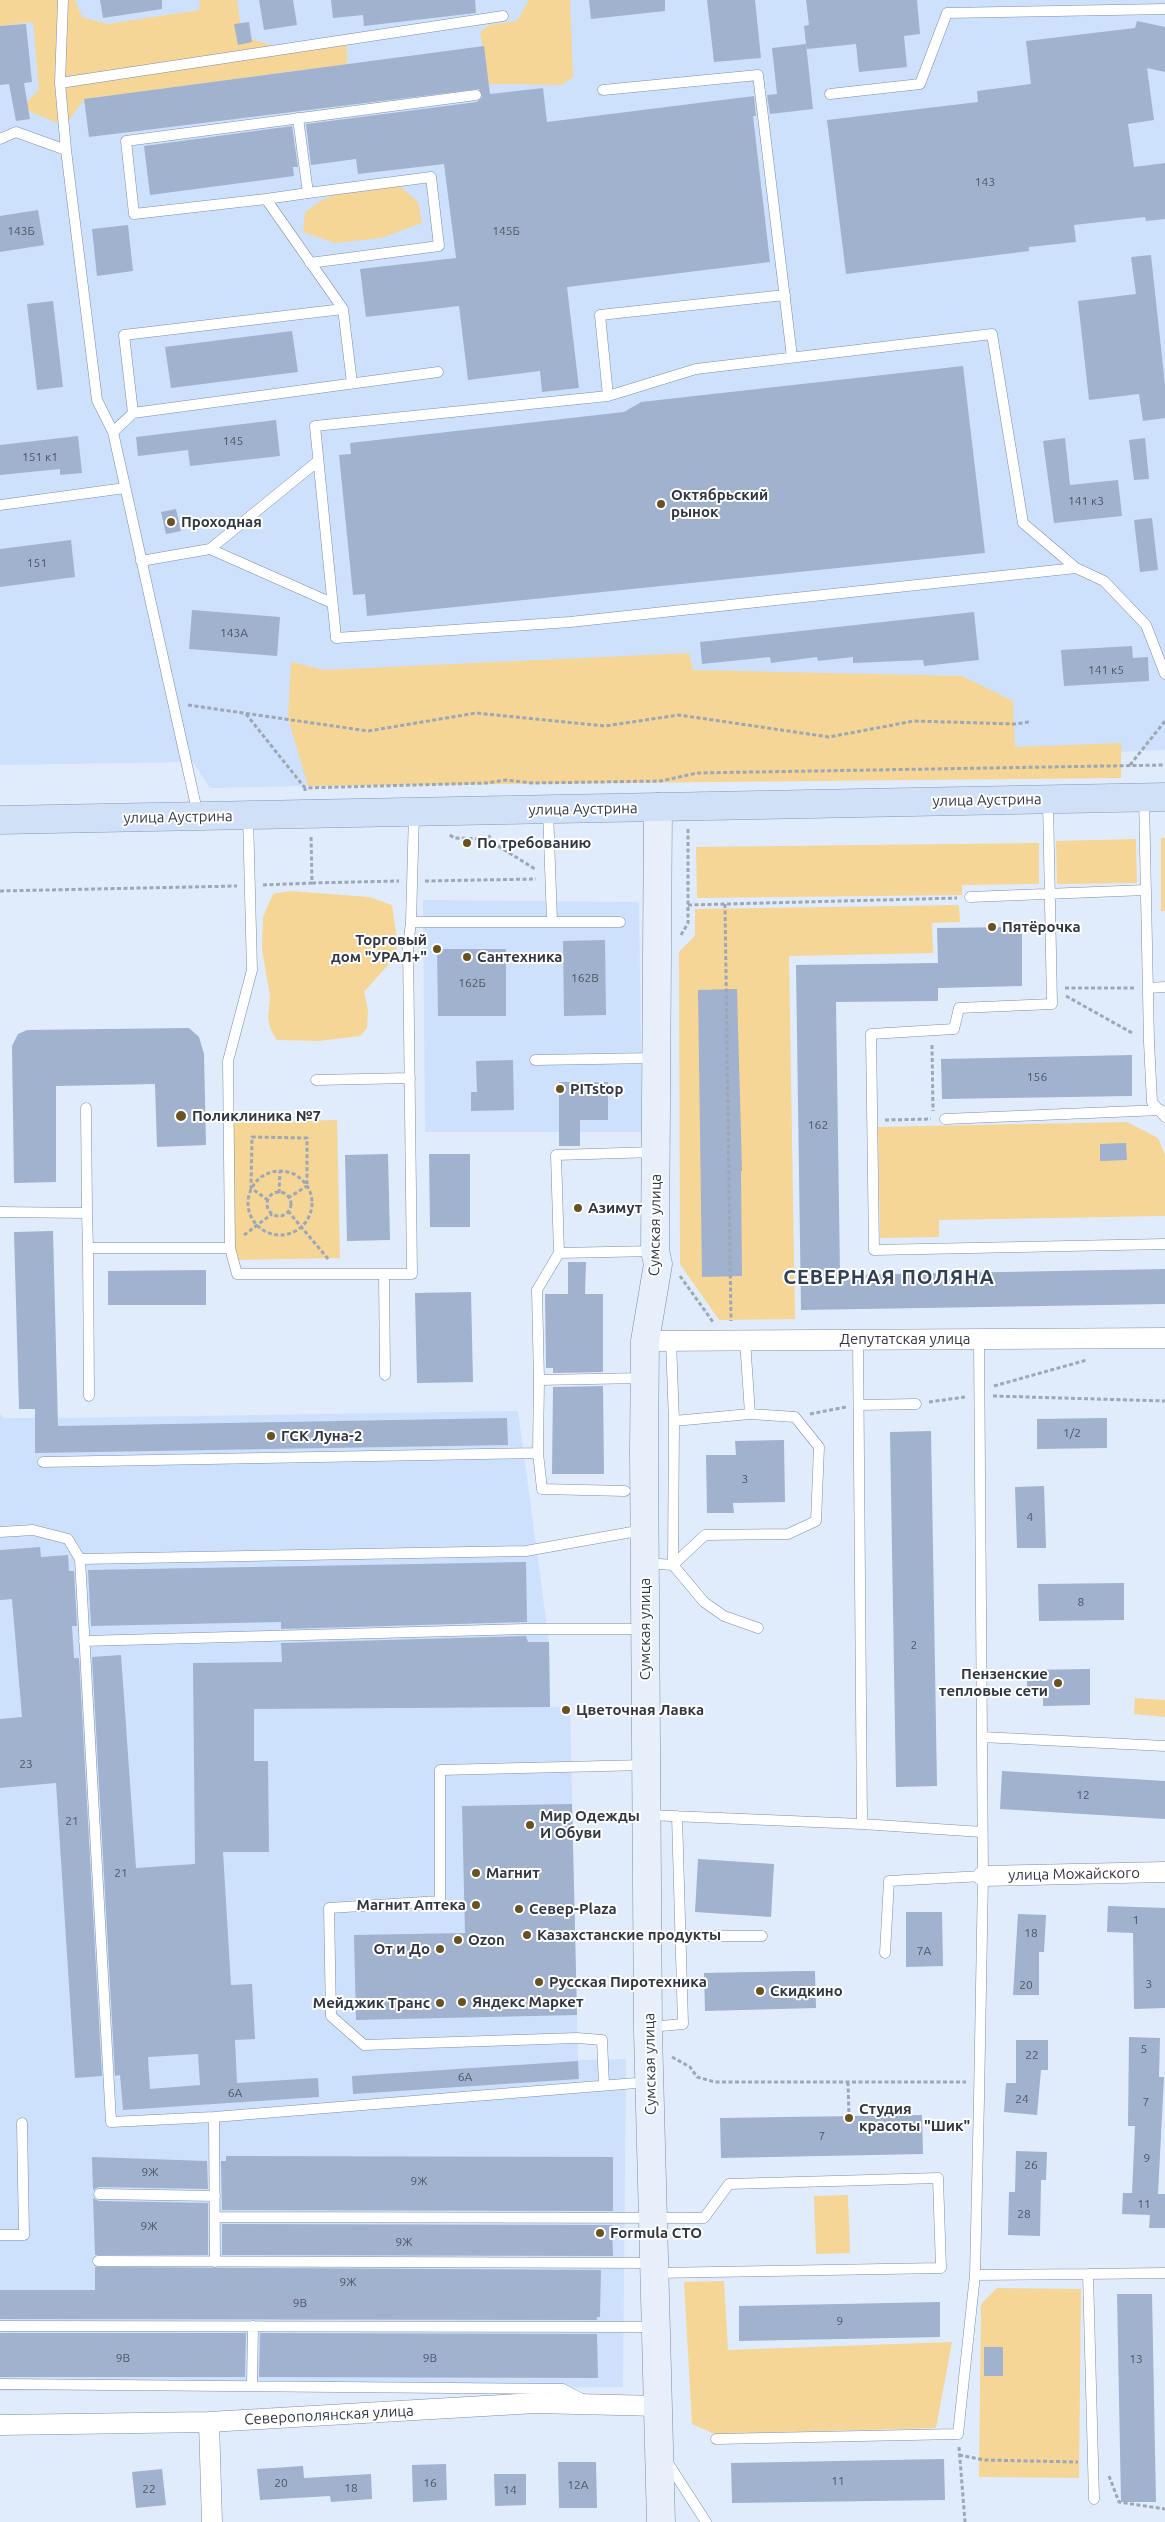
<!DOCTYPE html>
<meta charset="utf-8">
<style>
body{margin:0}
canvas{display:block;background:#e0ebfc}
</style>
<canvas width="1165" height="2522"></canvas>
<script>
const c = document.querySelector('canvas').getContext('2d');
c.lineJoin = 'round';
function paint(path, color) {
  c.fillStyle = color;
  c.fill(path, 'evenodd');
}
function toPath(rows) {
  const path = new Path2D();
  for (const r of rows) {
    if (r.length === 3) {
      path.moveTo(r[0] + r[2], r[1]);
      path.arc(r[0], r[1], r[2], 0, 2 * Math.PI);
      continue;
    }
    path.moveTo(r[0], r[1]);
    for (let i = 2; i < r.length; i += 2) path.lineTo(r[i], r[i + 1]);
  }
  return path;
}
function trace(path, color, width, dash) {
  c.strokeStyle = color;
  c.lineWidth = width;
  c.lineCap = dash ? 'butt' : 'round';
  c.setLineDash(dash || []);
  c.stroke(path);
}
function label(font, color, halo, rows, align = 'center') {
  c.font = font + ' Ubuntu,sans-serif';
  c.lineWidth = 4;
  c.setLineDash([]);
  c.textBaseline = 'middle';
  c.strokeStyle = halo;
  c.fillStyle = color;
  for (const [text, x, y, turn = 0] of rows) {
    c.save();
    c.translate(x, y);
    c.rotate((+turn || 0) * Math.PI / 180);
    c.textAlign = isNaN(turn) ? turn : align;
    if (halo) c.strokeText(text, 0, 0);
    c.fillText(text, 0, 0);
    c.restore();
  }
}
paint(toPath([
 [0,0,1165,0,1165,750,308,786,210,788,193,762,0,765],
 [423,900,639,902,642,1132,425,1132],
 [518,1411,549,1642,550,1707,570,1706,578,2060,626,2059,623,2387,0,2391,0,1414,4,1418,58,1418]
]), '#cee1fc');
paint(toPath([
 [0,0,75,0,82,17,107,24,199,10,200,0,237,0,242,36,283,49,347,45,347,64,84,99,65,126,21,108,39,90,33,22,0,26],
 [529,0,570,0,573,77,561,85,489,84,480,32,489,25,517,21],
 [396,183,418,202,422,223,381,238,335,243,303,232,305,212,322,200,347,189],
 [689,653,693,670,962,676,1013,701,1015,747,1121,743,1121,778,308,786,288,718,291,662,324,670],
 [1161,838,1165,838,1165,911,1161,911],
 [1136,839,1137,883,1057,884,1056,841],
 [1039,843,1039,884,962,885,962,895,697,898,696,847],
 [290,891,369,897,392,905,397,940,396,956,364,992,368,1010,367,1028,360,1036,319,1041,277,1040,271,1030,268,1019,270,996,262,949,263,917,273,894],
 [959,905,960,922,932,923,933,953,789,956,795,1319,719,1320,680,1264,679,952,695,936,695,909],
 [337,1120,340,1258,235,1260,232,1122],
 [1127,1122,1158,1138,1165,1155,1165,1216,939,1220,939,1237,880,1238,878,1127],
 [1135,1698,1165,1700,1165,1717,1134,1714],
 [848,2195,850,2253,816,2254,814,2196],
 [724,2281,728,2350,952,2342,936,2428,715,2434,692,2424,684,2282],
 [997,2288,1081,2289,1079,2478,979,2477,981,2304]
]), '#f5d697');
paint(toPath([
 [100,0,162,0,162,9,103,18],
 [259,0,293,0,297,25,264,30],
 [331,0,475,0,476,13,364,26,363,15,333,18],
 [589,0,665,0,665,11,591,19],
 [707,0,755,0,761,58,714,62],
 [806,0,917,0,920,34,904,36,907,67,859,72,856,44,807,49,806,44,813,109,770,114,767,95,777,94,772,48,806,44,804,26,809,25],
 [1137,21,1165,27,1165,72,1147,68,1154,120,1128,124,1134,167,1165,163,1165,219,1146,221,1145,217,1074,225,1076,242,1029,247,1029,251,846,274,827,120,978,102,977,91,1031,84,1026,41,1135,28],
 [249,22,252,42,238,45,234,24],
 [26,24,32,82,24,83,30,119,16,121,9,84,0,85,0,26],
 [484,46,490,94,543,88,547,122,754,96,756,116,753,116,770,262,567,287,579,388,542,392,540,371,468,380,459,306,366,317,360,269,456,258,444,164,358,174,356,159,311,165,306,124,477,102,482,97,479,89,89,137,84,99],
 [292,126,298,167,293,167,294,176,150,195,144,146],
 [38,210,44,245,0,252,0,216],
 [128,225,133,271,97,276,92,229],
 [1151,255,1165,385,1165,418,1143,421,1139,394,1089,400,1078,301,1136,294,1131,257],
 [53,301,63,387,37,390,27,304],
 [292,331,298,372,171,388,165,347],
 [963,366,985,553,367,616,365,594,353,595,339,455,351,454,350,443,624,412,641,402],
 [276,420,280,456,190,466,188,450,138,456,136,437],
 [78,436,82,473,60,475,60,469,0,475,0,445],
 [1065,438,1070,485,1118,480,1122,516,1054,523,1043,441],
 [1145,438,1149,479,1134,480,1129,440],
 [176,509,181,531,166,534,161,512],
 [1152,518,1158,570,1140,572,1134,520],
 [71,540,75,577,0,587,0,549],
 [192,610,280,617,277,656,189,649],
 [974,612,979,660,924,666,923,660,853,663,853,657,818,661,817,657,771,663,770,657,702,664,700,642],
 [1132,646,1133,658,1148,657,1149,681,1064,686,1061,650],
 [1022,927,1022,986,938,988,938,1001,836,1002,840,1275,1165,1269,1165,1304,801,1310,796,965,938,963,937,928],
 [605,940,606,1015,564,1016,563,941],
 [437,949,506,949,506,1016,438,1016],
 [737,989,742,1171,741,1171,742,1276,702,1277,698,990],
 [189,1028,199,1037,204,1054,206,1145,157,1147,155,1084,56,1086,56,1182,14,1183,12,1046,18,1034,27,1030],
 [1132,1055,1132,1096,942,1099,941,1059],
 [513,1060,514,1110,471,1111,471,1092,477,1092,476,1061],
 [559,1082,608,1082,608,1120,580,1120,580,1146,559,1146],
 [1126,1143,1127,1160,1100,1161,1100,1144],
 [388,1154,390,1240,347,1241,345,1155],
 [429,1154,470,1154,470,1227,430,1227],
 [53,1231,58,1426,507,1418,508,1445,35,1453,35,1409,19,1409,14,1232],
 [568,1262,586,1262,585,1294,603,1294,603,1372,553,1373,553,1368,546,1368,545,1294,568,1294],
 [206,1270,206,1305,108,1305,108,1271],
 [471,1292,473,1382,417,1383,415,1293],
 [603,1386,604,1474,552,1474,553,1387],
 [1107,1418,1107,1448,1037,1449,1037,1419],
 [931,1431,937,1786,896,1787,890,1432],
 [784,1440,785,1502,733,1503,734,1513,707,1513,706,1455,736,1455,735,1441],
 [1044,1486,1046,1548,1017,1548,1015,1487],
 [40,1547,41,1557,68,1555,69,1571,74,1571,77,1626,72,1626,74,1658,79,1658,102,2076,75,2078,56,1783,0,1788,0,1719,22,1717,12,1599,0,1600,0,1550],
 [526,1562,527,1622,281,1629,281,1622,91,1626,88,1570],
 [1124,1583,1124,1620,1039,1621,1038,1584],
 [526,1636,528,1642,549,1642,550,1707,254,1709,254,1761,268,1761,269,1852,223,1852,231,1985,252,1984,255,2039,235,2040,237,2083,318,2078,319,2097,123,2110,120,2075,115,2076,92,1657,121,1655,136,1868,195,1864,193,1663,282,1662,281,1643],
 [198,2054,200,2085,150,2089,148,2057],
 [1090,1669,1090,1705,1043,1706,1043,1697,1027,1697,1027,1670],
 [1002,1771,1165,1781,1165,1819,1000,1809],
 [572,1804,577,2015,356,2020,354,1935,465,1933,462,1806],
 [698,1859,774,1864,771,1917,695,1912],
 [1108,1906,1165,1908,1165,2008,1134,2009,1133,1933,1107,1932],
 [906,1912,942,1912,943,1966,906,1967],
 [1018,1914,1046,1915,1044,1952,1039,1952,1039,1995,1013,1995],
 [802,1971,815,1971,816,2008,705,2011,704,1973],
 [1129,2037,1160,2038,1159,2077,1164,2077,1158,2194,1165,2194,1165,2228,1149,2228,1150,2215,1122,2214,1123,2193,1132,2193,1135,2126,1128,2126],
 [1016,2040,1048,2040,1048,2070,1041,2070,1037,2115,1004,2112,1006,2083,1016,2083],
 [578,2061,579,2079,353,2094,352,2076],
 [922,2115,923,2154,721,2158,720,2118],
 [1016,2151,1047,2152,1046,2180,1041,2180,1040,2236,1008,2235,1009,2192,1015,2192],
 [226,2156,613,2157,613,2211,222,2210,221,2161,226,2161],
 [92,2157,207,2161,208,2189,99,2187,93,2190],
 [93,2198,99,2201,208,2203,208,2255,95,2255],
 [222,2224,612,2225,613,2256,222,2255],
 [95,2267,601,2270,600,2317,597,2317,597,2320,0,2319,0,2290,95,2290],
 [1117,2294,1152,2294,1156,2502,1121,2502],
 [940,2302,940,2337,739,2341,739,2306],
 [0,2333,246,2333,245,2377,0,2377],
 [260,2333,597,2334,598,2378,259,2377],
 [984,2347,1003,2347,1003,2376,984,2376],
 [944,2459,945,2500,732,2503,731,2463],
 [558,2462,596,2462,597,2508,559,2508],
 [446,2464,447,2500,413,2502,412,2465],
 [303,2466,304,2478,371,2474,372,2499,331,2502,330,2496,260,2500,257,2469],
 [162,2469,166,2505,136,2508,132,2472],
 [494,2474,526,2474,526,2505,495,2506]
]), '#a0b2cd');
const lane = toPath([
 [63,0,60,83,66,150],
 [60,83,503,16],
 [603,90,758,75,792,357],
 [830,94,920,84,947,13,1165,9],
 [0,139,16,132,66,150,97,400,113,432,198,815],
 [308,193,431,177,439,246,310,263],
 [266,199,308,193,298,118],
 [352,383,343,309,266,199,134,214,126,141,476,95],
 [608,396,600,315,785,295],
 [133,413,124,335,343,309],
 [113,432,133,413,438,372],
 [0,505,125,488],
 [210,549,318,461],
 [141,561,210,549,332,603],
 [1076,568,1023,523,992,334,696,369,608,396,315,426,336,638,570,622,1076,568,1104,581,1146,625,1165,674],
 [1144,798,1149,1042,1152,1102,1165,1117],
 [1048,801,1052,1004,959,1008,954,1029,871,1034,874,1250,1165,1244],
 [548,810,552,921],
 [414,813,411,922,620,922],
 [970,897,1146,890],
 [1148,988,1165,987],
 [535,1060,655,1058],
 [316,1080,410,1078],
 [86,1108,87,1213],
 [945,1119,1161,1110],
 [0,1212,87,1213,88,1248,230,1248,237,1274,412,1274,408,946,411,922],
 [88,1248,89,1396],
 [230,1248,228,1061,252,970,248,816],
 [655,1251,559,1253,556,1155,656,1152],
 [384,1274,385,1375],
 [858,1339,862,1824],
 [745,1340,750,1414],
 [671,1341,674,1421],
 [539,1380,537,1290,559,1253],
 [859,1405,916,1404],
 [750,1414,795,1417,819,1447,816,1521,788,1534,705,1535,673,1565,674,1421,750,1414],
 [43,1462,538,1453],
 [625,1491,542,1489,538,1453,539,1380,643,1378],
 [643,1530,526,1551,80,1559,111,2122,214,2117,649,2082],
 [0,1532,33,1530,68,1539,80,1559],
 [646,1563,673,1565,704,1602,724,1616,758,1628],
 [84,1641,526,1629,644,1629],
 [982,1737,1165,1746],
 [648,1815,862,1824,982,1832],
 [680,1936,762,1936],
 [885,1953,889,1881,983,1876],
 [650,2027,683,2024,677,1816],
 [604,2085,602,2040,577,2038,364,2045,331,2016,329,1908,440,1901,440,1770,645,1765],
 [214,2117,215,2262],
 [99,2194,215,2196],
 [215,2217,704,2218,729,2184,938,2178,941,2268,656,2273],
 [0,2235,24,2235,22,2123],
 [98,2261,654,2263],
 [1088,2274,1165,2273],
 [975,2275,1088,2274,1094,2499],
 [0,2326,654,2327],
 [0,2384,563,2389,584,2400],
 [252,2385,253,2326],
 [716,2439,958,2434,975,2275,979,2099,983,1876,979,1339],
 [666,2460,706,2522]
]);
const street = toPath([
 [645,1341,1165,1338],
 [983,1876,1165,1872],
 [209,2422,212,2522],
 [0,2425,209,2422,536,2403,658,2406]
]);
const secondary = toPath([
 [658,807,655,1251,658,1264,645,1341,644,1451,648,2032,661,2522]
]);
const primary = toPath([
 [0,820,1165,797]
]);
trace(lane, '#7d8ea7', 11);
trace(street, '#7d8ea7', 21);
trace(secondary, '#7d8ea7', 29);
trace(primary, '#8397b4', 29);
trace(toPath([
 [188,705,368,731,476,713,605,726,679,715,829,737,914,721,1015,724,1029,722],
 [246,714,305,788],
 [1130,765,1165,721],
 [305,791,305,788,487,783,506,780,532,783,661,781,697,773,1165,765],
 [450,835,454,838,487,839,492,834],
 [487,839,535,869],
 [425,881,536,879],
 [312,883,399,881],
 [263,885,312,883,311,836],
 [0,891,237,886],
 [725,904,731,1321],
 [688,905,957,898],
 [681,935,688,923,688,829],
 [1065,988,1134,988],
 [1066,996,1134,1034],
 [932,1045,933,1111],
 [885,1120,931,1119],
 [280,1203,32],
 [279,1204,12],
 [279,1193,280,1171],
 [288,1198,307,1186],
 [268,1200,251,1188,252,1137,307,1138,307,1184],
 [288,1211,329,1260],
 [244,1235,272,1214],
 [680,1276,713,1322],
 [994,1386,1087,1360],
 [993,1396,1165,1401],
 [929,1402,965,1397],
 [810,1414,846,1407],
 [672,2057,690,2067,697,2077,715,2082,966,2082],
 [848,2082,849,2116],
 [959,2447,965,2522],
 [959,2455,985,2460,1078,2462],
 [1109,2476,1119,2502,1165,2509]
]), '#9da7b5', 3, [4, 2.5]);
trace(lane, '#fff', 10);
trace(street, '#fff', 20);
trace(secondary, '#e7effb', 28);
trace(primary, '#d0e0f7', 28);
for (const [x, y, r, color] of [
 [661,504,5,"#685221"],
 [171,522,5,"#685221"],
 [467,843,5,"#685221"],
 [992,927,5,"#685221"],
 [437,949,5,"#685221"],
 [467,957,5,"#685221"],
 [560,1089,5,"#685221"],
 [181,1116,6,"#685221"],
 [578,1208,5,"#685221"],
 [271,1436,5,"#685221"],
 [1058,1683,5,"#685221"],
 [566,1710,5,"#685221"],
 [530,1825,5,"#685221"],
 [476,1873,5,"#685221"],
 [476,1905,5,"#685221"],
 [519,1909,5,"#685221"],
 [527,1935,5,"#685221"],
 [458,1940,5,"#685221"],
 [440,1949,5,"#685221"],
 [539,1982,5,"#685221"],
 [760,1991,5,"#685221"],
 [462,2002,5,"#685221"],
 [440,2003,5,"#685221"],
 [849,2118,5,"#685221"],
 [600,2233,5,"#685221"]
]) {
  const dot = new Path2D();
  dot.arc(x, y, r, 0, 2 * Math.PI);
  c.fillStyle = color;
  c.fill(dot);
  trace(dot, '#fff', 2);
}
label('12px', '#4c5665', null, [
 ["143",985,182],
 ["143Б",21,231],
 ["145Б",506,231],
 ["145",233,441],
 ["151 к1",40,457],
 ["141 к3",1086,501],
 ["151",37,563],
 ["143А",234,633],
 ["141 к5",1106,670],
 ["162В",585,978],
 ["162Б",472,983],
 ["156",1037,1077],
 ["162",818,1125],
 ["1/2",1072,1433],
 ["3",745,1479],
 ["4",1030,1517],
 ["8",1081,1602],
 ["2",914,1645],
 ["23",26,1764],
 ["12",1083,1795],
 ["21",72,1821],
 ["21",121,1873],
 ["1",1136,1920],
 ["18",1031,1933],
 ["7А",924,1951],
 ["3",1149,1984],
 ["20",1026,1985],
 ["5",1144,2049],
 ["22",1032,2055],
 ["6А",465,2077],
 ["6А",235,2093],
 ["24",1022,2099],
 ["7",1146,2102],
 ["7",822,2136],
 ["9",1147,2158],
 ["26",1031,2165],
 ["9Ж",150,2172],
 ["9Ж",419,2181],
 ["11",1144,2204],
 ["28",1024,2214],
 ["9Ж",149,2226],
 ["9Ж",404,2242],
 ["9Ж",348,2282],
 ["9В",300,2303],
 ["9",840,2321],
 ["9В",123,2358],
 ["9В",430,2358],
 ["13",1136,2359],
 ["11",838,2481],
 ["20",281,2483],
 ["16",430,2483],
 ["12А",578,2485],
 ["18",351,2488],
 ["22",149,2489],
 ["14",510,2490]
]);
label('bold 15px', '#303742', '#fff', [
 ["Октябрьский",671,495],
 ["рынок",671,512],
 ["Проходная",181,522],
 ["По требованию",477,843],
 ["Пятёрочка",1002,927],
 ["Торговый",427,940,"right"],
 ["дом \"УРАЛ+\"",427,957,"right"],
 ["Сантехника",477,957],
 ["PITstop",570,1089],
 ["Поликлиника №7",192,1116],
 ["Азимут",588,1208],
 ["ГСК Луна-2",281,1436],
 ["Пензенские",1048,1674,"right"],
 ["тепловые сети",1048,1691,"right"],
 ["Цветочная Лавка",576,1710],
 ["Мир Одежды",540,1816],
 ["И Обуви",540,1833],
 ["Магнит",486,1873],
 ["Магнит Аптека",466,1905,"right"],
 ["Север-Plaza",529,1909],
 ["Казахстанские продукты",537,1935],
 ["Ozon",468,1940],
 ["От и До",430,1949,"right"],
 ["Русская Пиротехника",549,1982],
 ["Скидкино",770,1991],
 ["Яндекс Маркет",472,2002],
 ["Мейджик Транс",430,2003,"right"],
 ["Студия",859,2109],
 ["красоты \"Шик\"",859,2126],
 ["Formula СТО",610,2233]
], 'left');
label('15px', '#303742', '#fff', [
 ["улица Аустрина",987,800,-1],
 ["улица Аустрина",583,809,-1],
 ["улица Аустрина",178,817,-1],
 ["Сумская улица",655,1225,-89],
 ["Депутатская улица",905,1339],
 ["Сумская улица",645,1629,-90],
 ["улица Можайского",1074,1874,-1],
 ["Сумская улица",650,2064,-91],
 ["Северополянская улица",329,2415,-3]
]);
c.letterSpacing = '1px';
label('bold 20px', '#314057', '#fff', [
 ["СЕВЕРНАЯ ПОЛЯНА",889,1277]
]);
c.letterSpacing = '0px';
</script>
